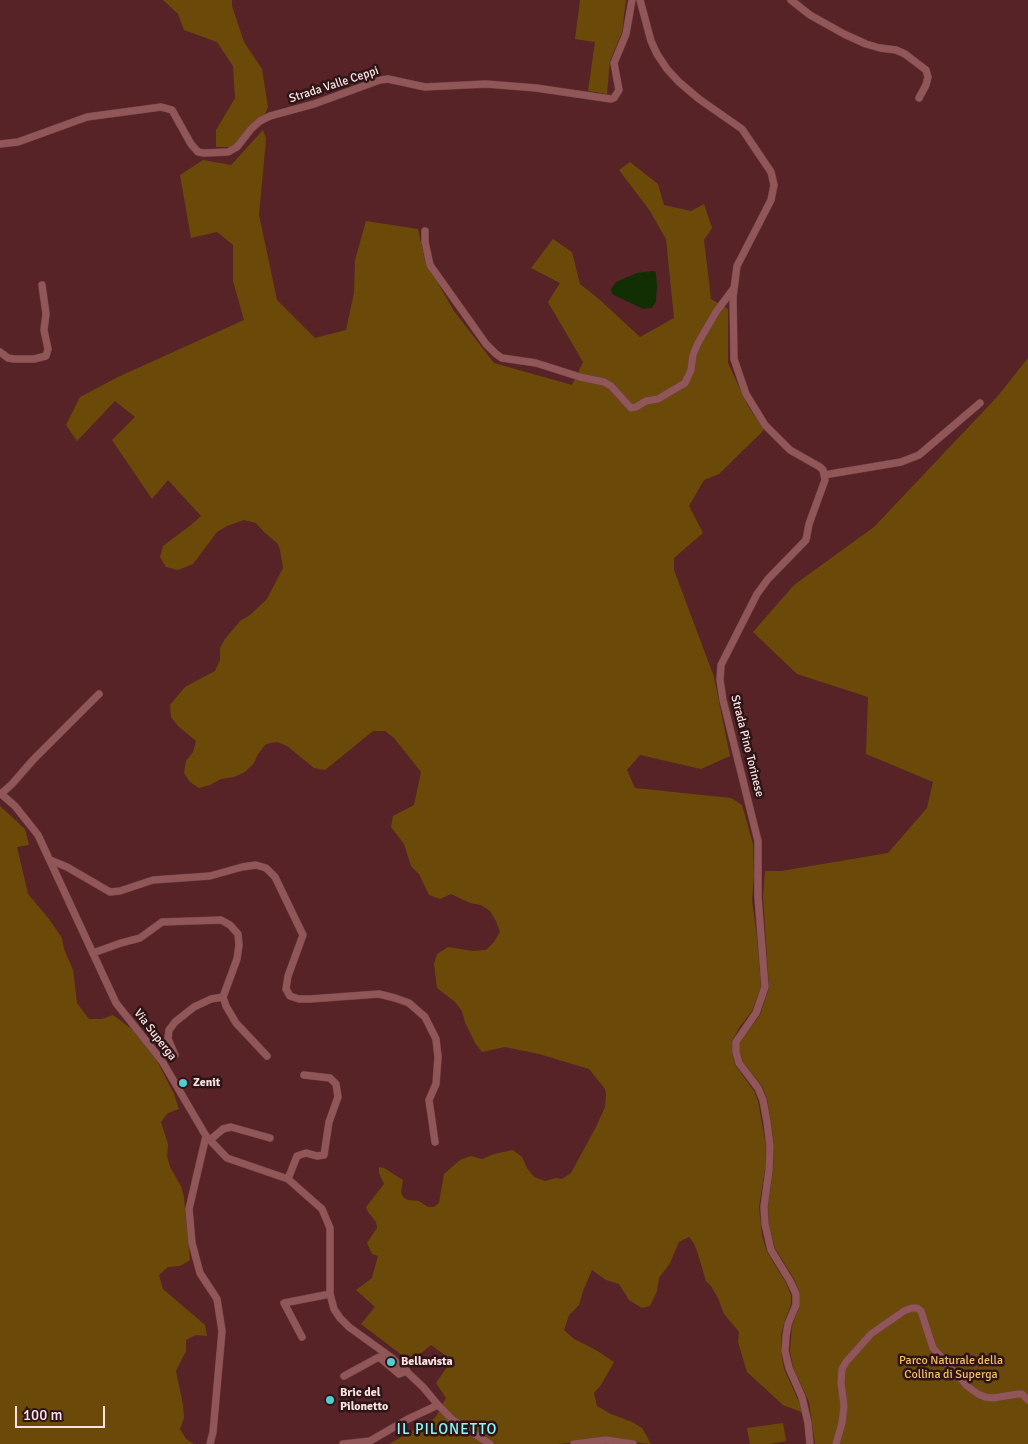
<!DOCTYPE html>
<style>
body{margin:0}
#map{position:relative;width:1028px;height:1444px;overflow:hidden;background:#572327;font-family:Signika,sans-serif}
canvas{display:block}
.scale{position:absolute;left:15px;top:1406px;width:90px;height:22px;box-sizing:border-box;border:2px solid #fee2e2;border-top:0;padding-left:6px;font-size:15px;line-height:18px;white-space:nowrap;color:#fee2e2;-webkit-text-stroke:4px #2d1517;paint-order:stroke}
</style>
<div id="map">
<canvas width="1028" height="1444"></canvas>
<div class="scale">100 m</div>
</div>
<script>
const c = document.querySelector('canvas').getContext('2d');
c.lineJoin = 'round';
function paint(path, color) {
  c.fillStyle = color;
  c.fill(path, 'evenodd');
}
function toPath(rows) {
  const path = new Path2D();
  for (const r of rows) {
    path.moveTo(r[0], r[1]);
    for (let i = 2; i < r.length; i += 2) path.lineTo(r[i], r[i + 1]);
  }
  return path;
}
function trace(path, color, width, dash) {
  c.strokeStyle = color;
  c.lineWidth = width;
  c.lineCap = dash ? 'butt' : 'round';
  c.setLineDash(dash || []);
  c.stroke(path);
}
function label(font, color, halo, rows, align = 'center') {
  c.font = font + ' Signika,sans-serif';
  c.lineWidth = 5;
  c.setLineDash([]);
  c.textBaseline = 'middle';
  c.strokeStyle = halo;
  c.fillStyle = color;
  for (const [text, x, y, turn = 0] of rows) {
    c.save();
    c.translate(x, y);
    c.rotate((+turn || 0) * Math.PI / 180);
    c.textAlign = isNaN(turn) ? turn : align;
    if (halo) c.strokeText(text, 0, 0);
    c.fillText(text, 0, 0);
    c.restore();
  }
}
paint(toPath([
 [163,0,232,0,232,6,244,42,262,69,268,107,265,114,245,131,233,147,216,147,216,130,235,98,233,66,217,42,184,30,178,14],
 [580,0,626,0,622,32,610,61,607,94,588,91,595,42,575,39],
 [263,130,266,139,259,215,277,300,315,338,346,330,354,293,355,260,366,221,418,229,425,261,454,311,494,363,572,385,583,362,548,302,560,283,531,268,553,239,572,252,580,284,600,300,640,337,674,318,666,239,650,211,619,170,630,162,658,184,664,205,691,211,704,204,712,228,704,240,711,299,728,309,728,363,748,406,764,430,719,474,704,480,689,506,703,533,674,558,674,570,714,677,730,756,701,769,640,755,627,770,635,788,731,798,742,805,753,844,754,876,752,900,757,938,761,987,752,1011,739,1028,732,1041,732,1052,735,1065,754,1091,758,1101,766,1146,765,1169,759,1207,762,1236,767,1252,786,1283,791,1295,791,1304,784,1323,781,1335,781,1352,784,1369,804,1413,783,1405,747,1372,738,1342,739,1332,724,1314,718,1298,711,1286,706,1281,697,1251,693,1242,689,1237,679,1242,670,1263,659,1278,657,1291,650,1306,642,1308,629,1300,619,1284,606,1280,592,1270,583,1291,579,1305,569,1315,564,1330,574,1339,596,1350,614,1362,601,1385,594,1393,597,1406,611,1414,632,1422,642,1428,651,1444,606,1439,559,1444,496,1444,490,1442,472,1431,442,1405,446,1398,436,1383,452,1360,431,1345,411,1362,361,1324,375,1307,356,1290,372,1278,378,1256,372,1254,367,1243,377,1228,376,1222,368,1212,366,1207,384,1184,379,1173,379,1167,384,1168,403,1180,401,1192,403,1197,408,1200,419,1201,428,1207,434,1207,439,1203,444,1174,460,1160,471,1156,482,1159,494,1154,513,1150,522,1157,527,1168,534,1177,545,1181,556,1178,562,1179,571,1173,595,1129,605,1107,606,1095,605,1089,589,1069,539,1054,505,1047,482,1052,475,1043,465,1022,462,1011,455,1002,437,988,434,964,437,954,448,947,473,951,486,950,494,942,500,932,496,921,490,911,481,905,470,903,451,894,440,899,429,895,419,874,411,866,404,844,391,827,393,816,414,805,421,772,394,738,385,731,373,731,325,770,314,768,287,746,277,742,266,744,258,754,254,763,245,772,234,777,221,779,210,785,199,788,190,782,184,773,186,761,193,752,196,741,178,726,171,717,170,705,185,687,215,671,220,660,220,648,225,639,240,621,250,615,267,599,283,568,280,550,278,544,264,532,256,523,244,520,227,526,217,532,193,564,178,570,166,567,160,557,163,546,191,525,201,516,168,480,152,499,112,440,135,417,115,401,77,441,66,425,80,397,118,377,244,320,233,281,233,245,217,232,191,238,180,175,203,160,231,165],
 [1028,358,1028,1444,838,1444,846,1407,841,1368,843,1407,835,1444,815,1444,809,1402,793,1367,790,1351,792,1326,800,1305,800,1294,794,1279,775,1248,769,1224,768,1207,773,1170,774,1146,771,1121,767,1099,762,1086,743,1062,740,1052,740,1043,760,1015,769,988,763,896,765,871,781,871,888,853,927,808,933,782,866,754,868,697,797,674,753,632,794,585,874,527,997,397],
 [0,806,25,829,29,845,17,847,28,894,49,919,62,938,64,949,73,970,77,1003,89,1019,102,1019,113,1015,133,1030,157,1061,174,1094,179,1109,168,1113,161,1122,168,1144,167,1156,170,1167,181,1186,184,1197,190,1260,180,1266,168,1267,159,1275,163,1289,205,1325,207,1336,196,1335,186,1340,186,1351,176,1371,183,1405,184,1418,180,1429,186,1439,194,1444,0,1444],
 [440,1410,485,1444,389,1444,435,1418],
 [783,1423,786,1441,770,1444,750,1444,747,1428]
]), '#6b4a09');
paint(toPath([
 [652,271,655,271,656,274,657,286,656,301,652,308,643,309,612,294,611,289,616,282,637,273]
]), '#122f04');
const minor = toPath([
 [640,0,651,41,657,54,667,69,679,82,699,99,742,129,771,172,774,185,771,200,737,266,733,297,734,359,746,394,765,425,790,450,820,467,823,470,825,480,809,524,806,540,768,579,757,594,721,665,720,680,723,700,758,841,758,897,765,987,756,1013,736,1042,736,1052,739,1063,758,1088,763,1100,767,1122,770,1146,769,1170,764,1207,765,1224,771,1250,790,1281,796,1294,796,1305,788,1324,786,1336,785,1351,789,1368,802,1397,808,1423,810,1444],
 [791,0,810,15,844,34,866,44,880,48,896,50,905,54,926,70,928,77,926,85,919,98],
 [0,144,18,142,87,117,161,107,172,110,191,144,198,152,204,153,228,152,237,147,251,129,260,121,270,116,314,104,380,80,388,79,425,87,486,84,536,88,611,99,614,98,619,90,614,63,626,34,632,0],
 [425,231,425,242,430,265,486,344,496,354,502,358,536,363,580,377,604,382,611,386,631,408,636,407,646,401,658,399,685,383,691,370,693,355,698,343,716,312,734,288],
 [0,352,8,358,14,359,34,359,46,356,48,349,44,330,46,314,42,285],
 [824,475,901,462,919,455,980,403],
 [0,793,15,806,38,835,116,1003,162,1061,206,1136,227,1158,288,1179,322,1209,330,1228,330,1294,334,1309,340,1318,349,1327,392,1358,423,1387,438,1405,453,1420,490,1444],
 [1,794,12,784,33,760,99,694],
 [50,860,67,867,110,892,120,891,153,880,210,876,242,867,256,865,266,868,275,877,303,935,288,976,286,989,290,996,299,999,310,999,379,994,395,998,409,1003,425,1017,436,1039,438,1057,436,1084,429,1100,435,1142],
 [93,953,121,943,140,938,162,922,221,920,230,925,238,934,239,945,237,959,223,997,226,1006,236,1023,267,1056],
 [175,1055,168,1039,169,1030,175,1022,194,1007,211,999,223,997],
 [206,1136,189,1209,192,1243,200,1273,217,1299,222,1331,213,1432,210,1444],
 [210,1140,223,1129,231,1127,270,1138],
 [288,1179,297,1156,306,1153,317,1156,324,1155,329,1122,338,1097,336,1084,330,1078,304,1075],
 [302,1337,284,1303,330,1294],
 [344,1376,379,1357,399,1374,407,1371],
 [343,1444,370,1441,408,1419,438,1405],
 [574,1444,606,1440,633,1444],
 [836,1444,842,1423,844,1406,841,1383,842,1369,846,1362,871,1334,904,1311,912,1308,917,1308,921,1311,933,1348,967,1386,978,1394,985,1397,993,1398,1018,1394,1022,1394,1028,1400]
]);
trace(minor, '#6d4146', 8);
trace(minor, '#905658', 7);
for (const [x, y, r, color] of [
 [183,1083,5,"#52cdd0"],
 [391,1362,5,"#52cdd0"],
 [330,1400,5,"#52cdd0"]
]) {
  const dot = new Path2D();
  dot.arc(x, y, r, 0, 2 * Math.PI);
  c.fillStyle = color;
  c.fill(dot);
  trace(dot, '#2d1517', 2);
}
label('12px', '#fee2e2', '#2d1517', [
 ["Strada Valle Ceppi",334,85,-18],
 ["Strada Pino Torinese",747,746,76],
 ["Via Superga",155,1035,52]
]);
label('bold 12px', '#fee2e2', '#2d1517', [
 ["Zenit",193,1083],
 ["Bellavista",401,1362],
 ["Bric del",340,1393],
 ["Pilonetto",340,1407]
], 'left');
label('12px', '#f5bd62', '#2d1517', [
 ["Parco Naturale della",951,1361],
 ["Collina di Superga",951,1375]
]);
c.letterSpacing = '1px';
label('15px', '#8cf8fa', '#2d1517', [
 ["IL PILONETTO",447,1430]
]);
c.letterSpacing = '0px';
</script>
